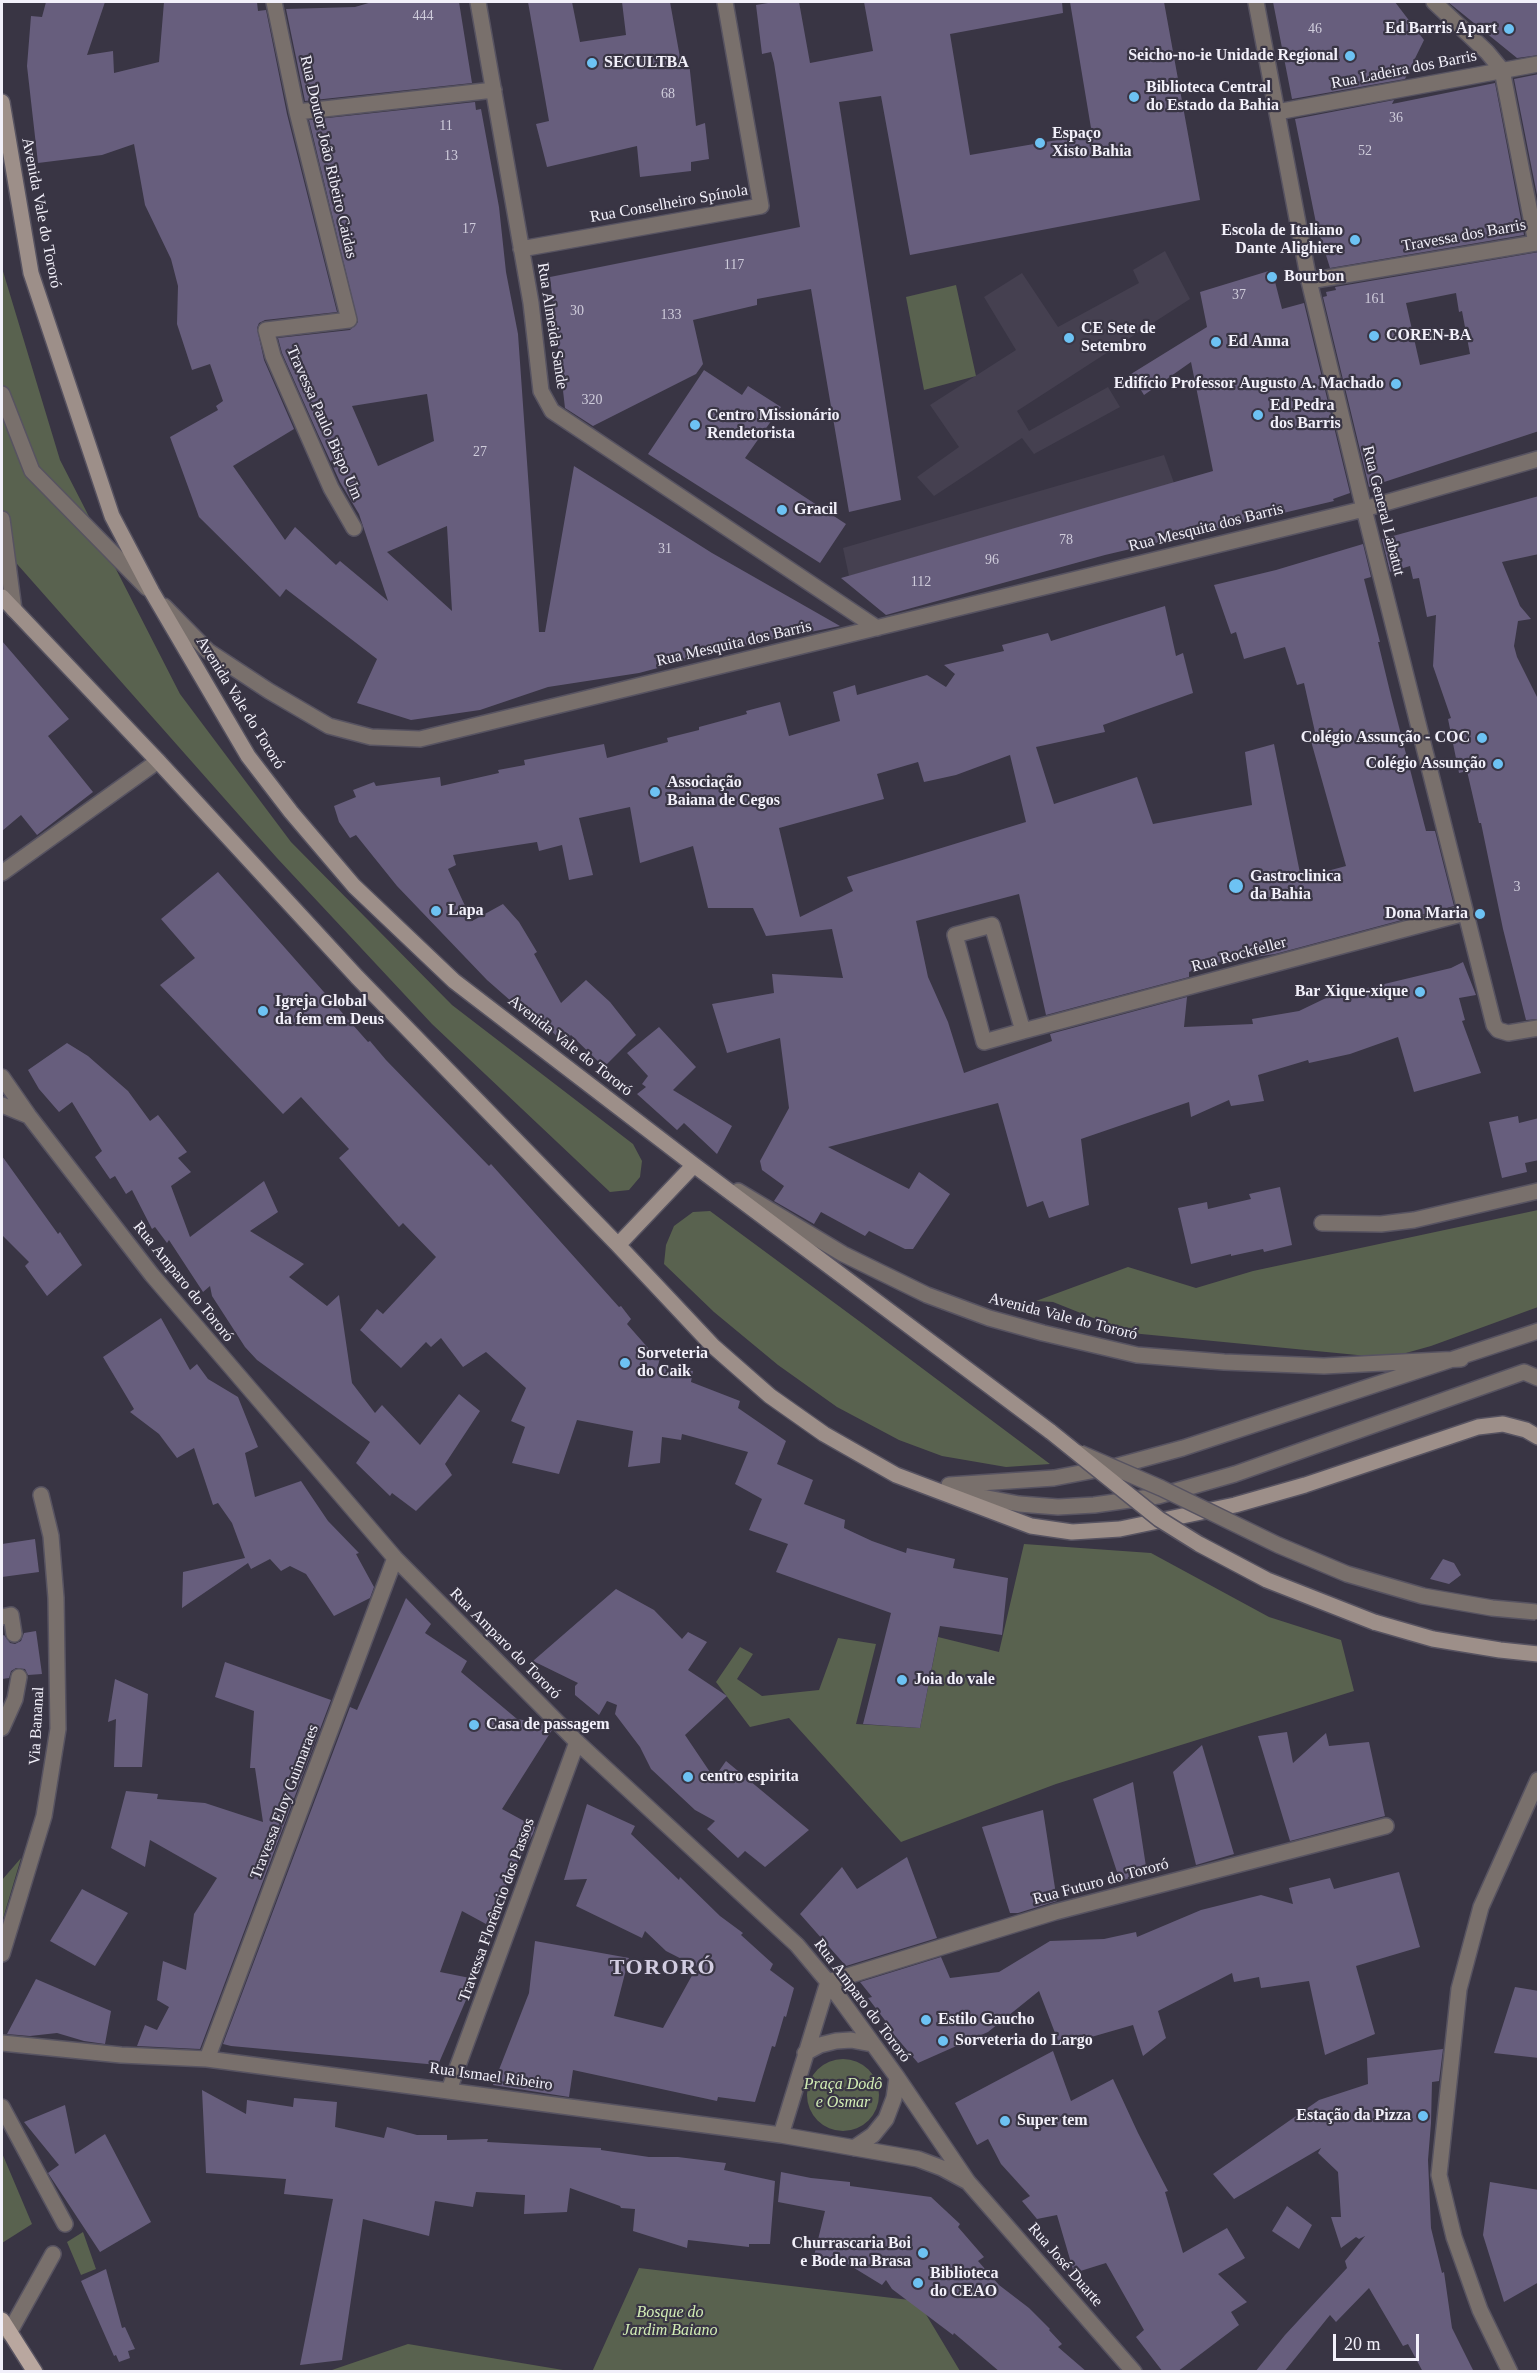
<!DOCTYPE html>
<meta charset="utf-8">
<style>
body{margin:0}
#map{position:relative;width:1540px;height:2373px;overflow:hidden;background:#393544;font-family:"Times New Roman",serif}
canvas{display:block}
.frame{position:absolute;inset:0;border:3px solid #f2f0fa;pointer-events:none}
.scale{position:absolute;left:1333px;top:2334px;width:86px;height:27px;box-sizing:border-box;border:3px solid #f2f0fa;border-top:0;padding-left:8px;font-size:18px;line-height:21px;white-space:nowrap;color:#f2f0fa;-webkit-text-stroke:4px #393544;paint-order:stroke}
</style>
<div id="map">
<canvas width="1540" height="2373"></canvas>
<div class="frame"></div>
<div class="scale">20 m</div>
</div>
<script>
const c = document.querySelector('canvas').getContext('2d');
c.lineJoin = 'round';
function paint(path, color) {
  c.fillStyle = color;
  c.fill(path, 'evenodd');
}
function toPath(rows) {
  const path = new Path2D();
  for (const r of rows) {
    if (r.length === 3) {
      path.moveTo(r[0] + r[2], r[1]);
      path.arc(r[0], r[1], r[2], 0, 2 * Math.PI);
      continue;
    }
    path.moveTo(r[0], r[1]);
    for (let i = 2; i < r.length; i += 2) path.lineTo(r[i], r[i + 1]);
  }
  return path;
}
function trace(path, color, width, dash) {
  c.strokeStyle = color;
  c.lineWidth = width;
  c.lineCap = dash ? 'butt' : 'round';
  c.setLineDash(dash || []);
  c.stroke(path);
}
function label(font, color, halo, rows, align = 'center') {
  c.font = font + ' "Times New Roman",serif';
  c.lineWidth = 4.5;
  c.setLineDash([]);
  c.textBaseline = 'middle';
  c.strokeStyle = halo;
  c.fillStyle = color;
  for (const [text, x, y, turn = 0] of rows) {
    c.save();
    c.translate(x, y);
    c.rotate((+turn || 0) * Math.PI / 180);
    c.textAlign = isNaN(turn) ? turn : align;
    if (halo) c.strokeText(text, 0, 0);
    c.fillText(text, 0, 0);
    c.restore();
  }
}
paint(toPath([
 [1165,251,1190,299,1017,411,1029,431,1108,387,1120,407,1034,454,1022,438,934,496,917,477,959,447,930,405,1016,350,984,297,1022,273,1058,327,1139,283,1133,270],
 [1164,455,1174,483,849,576,843,548]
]), '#454050');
paint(toPath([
 [2,268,60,460,180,694,291,842,452,1005,633,1144,642,1161,640,1177,629,1190,610,1192,432,1024,277,858,2,547],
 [956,285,976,376,924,390,906,297],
 [1538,1210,1538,1307,1431,1346,1388,1358,1131,1333,1053,1302,1036,1301,1128,1267,1196,1288,1253,1271],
 [710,1211,859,1321,1050,1464,1006,1467,942,1456,899,1440,837,1407,778,1365,714,1312,664,1264,666,1245,674,1226,693,1212],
 [1024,1544,1151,1553,1269,1617,1341,1640,1354,1691,1056,1784,901,1842,789,1718,750,1727,716,1682,740,1647,753,1654,737,1679,762,1696,819,1690,838,1638,876,1644,856,1724,920,1728,938,1637,999,1652],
 [21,1858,2,1922,2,1880],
 [843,2095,36],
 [2,2153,32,2224,2,2243],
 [83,2232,96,2269,81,2275,67,2242],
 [639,2268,918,2301,960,2371,592,2372],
 [408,2344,569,2371,329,2371]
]), '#59624f');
paint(toPath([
 [46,2,105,2,87,55,113,51,114,73,159,62,164,2,257,2,258,11,266,10,287,114,337,312,265,320,259,323,257,328,264,360,294,429,233,466,285,540,295,527,336,565,340,561,388,601,359,514,340,482,317,432,282,353,278,338,350,330,358,322,309,120,475,102,476,110,481,109,499,207,506,272,518,334,539,632,545,632,574,466,712,553,840,626,741,646,639,673,548,687,480,710,411,720,357,703,377,659,286,589,280,597,199,517,170,437,218,410,216,406,223,401,210,364,192,370,177,324,178,286,171,259,145,205,134,144,102,155,38,163,27,66,31,16,42,17],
 [427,394,434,441,378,466,352,406],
 [447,526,452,611,387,552],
 [372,2,459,2,472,83,305,101,286,9,355,7],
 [528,2,572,2,580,42,626,35,622,2,670,2,681,63,689,62,696,126,705,123,709,159,691,162,691,171,640,177,637,146,547,167,536,124,549,121],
 [774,2,799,2,810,63,873,51,864,2,1062,2,1063,13,950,34,970,155,1092,134,1070,2,1164,2,1200,200,910,255,881,96,839,102,901,500,849,512,811,289,757,299,757,305,693,320,703,364,696,374,593,426,565,408,550,277,800,227,774,63,771,52,762,54,756,5],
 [1273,2,1395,2,1424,40,1405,79,1292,99],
 [1448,2,1539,2,1539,55,1517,58],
 [1539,74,1539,205,1514,79],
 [1495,83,1524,235,1330,268,1316,223,1295,119,1394,100,1392,104],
 [1539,252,1539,431,1369,487,1323,297,1327,296,1326,292,1336,290,1335,287],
 [1456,293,1459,312,1462,311,1470,354,1420,365,1406,303],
 [1272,270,1282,309,1304,303,1350,493,1333,499,1334,501,1105,555,886,615,841,578,1213,471,1191,362,1144,395,1131,374,1207,327,1200,292],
 [704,370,742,395,748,386,781,407,745,458,846,524,820,563,648,454],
 [1539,496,1539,554,1502,562,1520,606,1531,619,1518,621,1514,646,1517,657,1539,701,1539,1019,1526,1020,1503,929,1481,823,1479,823,1467,771,1459,773,1448,719,1451,718,1433,666,1436,615,1427,617,1419,578,1413,579,1410,566,1390,572,1382,539],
 [1363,544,1371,577,1364,579,1380,642,1378,642,1391,696,1426,831,1435,831,1454,906,1275,954,1210,964,1189,972,1189,977,1046,1015,1019,894,916,921,928,977,948,1022,964,1073,1052,1041,1050,1034,1187,997,1184,1027,1253,1024,1252,1019,1299,1011,1326,998,1451,968,1463,962,1476,995,1459,998,1465,1020,1462,1021,1481,1073,1414,1092,1398,1037,1350,1054,1309,1063,1308,1060,1258,1075,1264,1101,1231,1106,1229,1100,1191,1117,1189,1102,1081,1139,1089,1205,1049,1218,1043,1201,1027,1207,998,1103,828,1147,909,1189,919,1172,950,1194,913,1249,905,1249,869,1231,865,1236,821,1212,814,1224,774,1201,784,1186,762,1170,760,1161,789,1108,780,1038,727,1053,712,1004,774,993,772,974,843,978,832,929,766,936,753,908,708,908,693,846,640,863,630,807,579,818,593,875,569,880,562,845,539,851,537,842,453,855,456,865,448,869,472,921,503,904,519,922,537,952,534,954,561,1003,586,980,610,1002,636,1035,604,1067,571,1035,563,1042,532,1013,528,1016,487,980,397,886,356,835,350,838,339,822,334,806,356,797,353,790,374,782,376,786,440,777,441,786,499,773,498,770,525,765,524,760,604,744,607,758,668,742,667,738,699,730,699,727,747,714,746,711,780,702,789,736,840,721,833,692,855,685,857,695,927,675,946,687,955,674,944,665,1004,651,1002,645,1048,633,1051,641,1165,606,1176,656,1183,653,1193,693,1103,725,1105,732,1036,747,1054,804,1137,777,1153,824,1252,805,1245,752,1274,744,1301,878,1346,866,1309,734,1315,732,1304,683,1297,685,1285,647,1244,659,1236,632,1231,634,1214,585,1276,570],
 [1010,755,1026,822,847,877,853,891,800,917,779,828,884,799,877,774,918,762,924,782,956,775],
 [2,641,69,719,48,736,93,792,37,835,21,815,2,831],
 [218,872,368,1042,370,1041,386,1060,489,1166,491,1164,619,1307,621,1306,631,1319,627,1324,649,1349,661,1353,658,1366,693,1371,691,1382,740,1401,738,1408,786,1441,777,1464,813,1480,804,1504,845,1520,844,1528,872,1541,906,1553,907,1548,955,1559,953,1568,1008,1578,1002,1635,940,1626,920,1728,863,1724,891,1613,776,1572,788,1544,749,1530,762,1499,735,1484,748,1452,682,1434,681,1440,662,1437,660,1463,628,1467,633,1431,577,1420,559,1474,512,1463,525,1427,511,1421,526,1388,486,1352,463,1367,441,1338,431,1347,426,1342,401,1368,360,1330,377,1309,383,1314,436,1257,403,1223,399,1227,339,1158,349,1149,301,1097,283,1114,160,985,195,958,161,919],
 [659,1027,696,1067,673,1090,732,1126,717,1154,684,1123,677,1130,637,1094,646,1087,642,1084,648,1076,627,1053],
 [67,1043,88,1056,128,1091,150,1121,158,1115,187,1152,178,1158,191,1172,171,1186,190,1237,264,1181,278,1212,250,1231,304,1264,289,1277,327,1306,339,1295,352,1383,375,1413,382,1405,420,1445,459,1394,480,1411,445,1464,452,1475,416,1511,392,1493,390,1496,356,1463,370,1442,257,1360,245,1347,212,1296,210,1286,203,1292,169,1240,167,1243,155,1227,152,1229,132,1190,126,1194,115,1176,110,1179,95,1157,102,1151,72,1102,59,1112,39,1089,28,1070],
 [1518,1116,1519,1123,1539,1118,1539,1160,1525,1163,1527,1172,1502,1178,1489,1122],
 [2,1156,58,1234,60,1232,82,1265,47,1296,25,1266,29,1262,2,1235],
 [1280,1187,1292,1245,1264,1252,1263,1249,1231,1256,1231,1254,1191,1264,1178,1208,1207,1202,1208,1209,1251,1199,1249,1194],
 [161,1318,190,1370,197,1364,208,1379,238,1397,258,1447,245,1453,255,1497,301,1481,328,1521,359,1553,356,1554,374,1587,370,1598,334,1616,306,1574,290,1566,281,1571,270,1559,251,1569,248,1563,182,1608,183,1572,245,1558,232,1523,218,1503,213,1505,194,1448,177,1458,159,1434,130,1412,134,1409,103,1357],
 [35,1539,39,1572,2,1577,2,1544],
 [1443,1559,1454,1563,1461,1575,1449,1584,1430,1579],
 [616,1589,654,1610,682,1639,688,1632,707,1642,688,1670,727,1696,685,1735,714,1778,726,1761,809,1830,765,1867,745,1851,738,1858,707,1829,715,1821,695,1810,651,1769,640,1747,615,1714,617,1705,607,1701,599,1715,575,1695,575,1686,578,1683,533,1661],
 [406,1598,431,1624,425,1633,467,1661,461,1672,517,1719,546,1724,552,1730,502,1809,535,1827,533,1834,516,1865,517,1866,498,1901,500,1902,486,1924,462,1911,440,1972,475,1979,438,2065,231,2046,223,2044,350,1707,357,1710],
 [36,1631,42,1674,28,1675,25,1669,16,1668,11,1671,9,1678,2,1679,2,1636,4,1635,10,1643,15,1644,21,1641,24,1633],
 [225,1662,331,1700,200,2049,137,2046,145,2025,157,2030,169,2007,157,2000,163,1961,186,1970,194,1914,217,1878,150,1840,145,1867,111,1848,126,1791,158,1794,157,1799,205,1803,263,1822,255,1768,250,1768,254,1711,215,1697],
 [115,1679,148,1694,142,1767,114,1767,116,1719,108,1722],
 [1287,1732,1293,1763,1326,1733,1329,1746,1369,1742,1385,1816,1290,1841,1258,1736],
 [1202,1745,1234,1854,1196,1865,1173,1772],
 [1133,1782,1147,1873,1120,1881,1093,1799],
 [587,1804,635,1826,631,1834,679,1880,680,1877,720,1916,743,1933,741,1935,773,1964,770,1970,794,1988,786,2017,784,2016,775,2047,772,2046,755,2102,718,2097,717,2101,573,2070,569,2097,493,2085,529,1993,535,1941,629,1958,614,2016,663,2028,695,1970,707,1972,666,1951,645,1931,642,1938,576,1906,587,1879,564,1880],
 [1043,1810,1057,1901,1018,1913,1010,1913,982,1827],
 [907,1857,937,1938,846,1966,800,1914,842,1867,857,1889],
 [1399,1872,1420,1947,1356,1966,1375,2034,1325,2055,1309,1981,1261,1988,1259,1977,1234,1982,1232,1973,1158,2011,1166,2038,1143,2056,1133,2025,1060,2046,1039,1991,988,2032,918,2063,885,2024,887,2023,868,1998,872,1997,860,1982,941,1957,950,1978,999,1972,1050,1941,1104,1939,1136,1932,1137,1937,1201,1910,1261,1895,1293,1904,1289,1888,1330,1878,1334,1889],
 [82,1889,128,1913,95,1966,50,1941],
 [36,1979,111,2011,105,2044,84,2041,57,2033,30,2036,7,2034],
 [1515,1987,1539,1991,1539,2058,1494,2053],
 [1443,2049,1439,2081,1432,2082,1431,2123,1428,2160,1431,2228,1442,2273,1444,2272,1452,2328,1474,2372,1423,2372,1408,2344,1403,2346,1369,2288,1336,2322,1330,2315,1284,2372,1255,2372,1285,2335,1347,2268,1345,2261,1365,2236,1359,2239,1356,2237,1341,2248,1331,2217,1341,2217,1338,2172,1318,2153,1321,2148,1234,2199,1213,2174,1319,2100,1368,2084,1367,2058],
 [1053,2051,1071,2101,1113,2079,1138,2133,1168,2191,1165,2192,1183,2253,1227,2228,1245,2258,1218,2274,1247,2302,1231,2312,1239,2325,1177,2372,1163,2372,1136,2337,1144,2330,1106,2263,1074,2273,1057,2215,1037,2219,1022,2201,1030,2196,1001,2164,988,2139,977,2145,955,2103],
 [202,2090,246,2114,247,2100,293,2107,294,2098,337,2102,335,2127,384,2138,387,2127,417,2135,447,2135,447,2140,488,2139,487,2142,601,2148,601,2150,649,2157,678,2157,726,2163,724,2170,775,2181,770,2244,749,2244,749,2247,688,2240,687,2248,633,2231,635,2209,621,2208,620,2206,570,2188,567,2212,524,2214,525,2195,476,2192,473,2207,435,2201,429,2236,363,2219,342,2360,300,2365,333,2199,284,2194,286,2179,206,2173],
 [65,2105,75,2154,105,2134,151,2222,100,2252,48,2173,59,2165,24,2122],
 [781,2172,811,2178,850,2182,850,2186,931,2197,960,2224,958,2227,984,2257,978,2261,999,2285,1029,2308,1050,2329,1049,2330,1062,2344,1058,2347,1087,2372,1000,2372,954,2333,953,2335,892,2289,886,2280,882,2285,846,2263,812,2264,825,2211,778,2202],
 [1490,2182,1539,2190,1539,2282,1504,2302,1483,2235],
 [1287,2206,1312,2225,1299,2249,1272,2231],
 [106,2269,122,2328,125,2327,135,2349,128,2351,130,2358,119,2362,116,2355,114,2356,81,2281]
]), '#675e7d');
const lane = toPath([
 [2,394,32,471,147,588],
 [2,519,14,610],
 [738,1191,843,1254,927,1295,989,1318,1043,1333,1137,1355,1224,1362,1324,1366,1461,1359],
 [1322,1223,1381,1224,1414,1220,1538,1191],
 [949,1485,1054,1478,1117,1466,1183,1448,1538,1331],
 [951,1491,1019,1504,1058,1507,1094,1505,1158,1496,1235,1474,1524,1372,1538,1378],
 [2,1617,11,1615,14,1634],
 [2,1728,15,1699,19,1677],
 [9,2333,53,2254]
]);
const street = toPath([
 [274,2,297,112,349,320,266,330,273,356,331,488,354,528],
 [478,2,531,303,541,391,552,411,877,628],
 [1256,2,1309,281,1364,509,1494,1025,1498,1030,1508,1033,1538,1028],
 [297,112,494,90],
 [1277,112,1538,64],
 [521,249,761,206,725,2],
 [1309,281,1536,243,1502,70,1487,52,1434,2],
 [164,606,208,651,269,691,329,726,371,737,420,739,1364,509,1538,459],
 [2,873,158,761],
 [1023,1031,984,1042,955,935,992,925,1023,1031,1465,913],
 [2,1077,29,1116,152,1275,395,1558,577,1742,797,1945,828,1982,897,2077,968,2182,1134,2372],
 [2,1105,29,1116],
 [2,1954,44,1816,58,1729,56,1598,51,1536,41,1495],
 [828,1982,1055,1912,1386,1826],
 [2,2043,121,2055,207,2059,781,2135,918,2159,942,2168,966,2181],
 [805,2053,820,2045,836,2041,851,2040,872,2044],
 [207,2059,395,1558],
 [449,2090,577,1742],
 [2,2107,65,2224],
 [781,2135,828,1982],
 [854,2148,873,2135,886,2119,894,2098,897,2077],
 [1510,2372,1480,2310,1454,2237,1439,2175,1459,1989,1481,1907,1538,1780]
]);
const secondary = toPath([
 [2,102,31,273,112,516,152,592,248,756,291,812,354,886,454,981,694,1165,1051,1432],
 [2,597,158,761,357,977,618,1245,713,1346,770,1396,824,1434,896,1475,1031,1526,1072,1532,1120,1529,1235,1505,1305,1485,1478,1427,1503,1424,1526,1430,1538,1437],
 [618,1245,694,1165],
 [1374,1622,1433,1639,1500,1650,1538,1654]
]);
const primary = toPath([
 [2,2320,35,2372]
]);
trace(lane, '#575361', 18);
trace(street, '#575361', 18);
trace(secondary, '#575361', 18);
trace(primary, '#575361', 18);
trace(lane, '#79706c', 15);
trace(street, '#79706c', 15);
trace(secondary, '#9d8f89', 15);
trace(primary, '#b9a79f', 15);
const laneBridge = toPath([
 [1080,1453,1161,1488,1278,1545,1347,1574,1423,1596,1492,1608,1536,1612]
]);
const secondaryBridge = toPath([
 [1051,1432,1159,1519,1199,1544,1267,1580,1374,1622]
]);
trace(laneBridge, '#575361', 18, []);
trace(secondaryBridge, '#575361', 18, []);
trace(laneBridge, '#79706c', 15);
trace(secondaryBridge, '#9d8f89', 15);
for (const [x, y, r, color] of [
 [1509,29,6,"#6dc2f3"],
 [1350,56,6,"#6dc2f3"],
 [592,63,6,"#6dc2f3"],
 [1134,97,6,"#6dc2f3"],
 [1040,143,6,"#6dc2f3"],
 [1355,240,6,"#6dc2f3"],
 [1272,277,6,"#6dc2f3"],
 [1374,336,6,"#6dc2f3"],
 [1069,338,6,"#6dc2f3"],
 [1216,342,6,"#6dc2f3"],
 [1396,384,6,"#6dc2f3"],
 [1258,415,6,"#6dc2f3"],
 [695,425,6,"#6dc2f3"],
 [782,510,6,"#6dc2f3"],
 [1482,738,6,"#6dc2f3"],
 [1498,764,6,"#6dc2f3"],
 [655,792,6,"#6dc2f3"],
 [1236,886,8,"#6dc2f3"],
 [436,911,6,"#6dc2f3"],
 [1480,914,6,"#6dc2f3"],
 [1420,992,6,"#6dc2f3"],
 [263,1011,6,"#6dc2f3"],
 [625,1363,6,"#6dc2f3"],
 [902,1680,6,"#6dc2f3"],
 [474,1725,6,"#6dc2f3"],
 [688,1777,6,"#6dc2f3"],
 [926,2020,6,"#6dc2f3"],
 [943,2041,6,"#6dc2f3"],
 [1423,2116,6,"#6dc2f3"],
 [1005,2121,6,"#6dc2f3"],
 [923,2253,6,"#6dc2f3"],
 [918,2283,6,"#6dc2f3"]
]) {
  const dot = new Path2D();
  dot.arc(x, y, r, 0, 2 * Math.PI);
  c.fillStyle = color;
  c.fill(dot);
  trace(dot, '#393544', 2);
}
label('14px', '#cfccdb', null, [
 ["444",423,16],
 ["46",1315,29],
 ["68",668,94],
 ["36",1396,118],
 ["11",446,126],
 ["52",1365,151],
 ["13",451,156],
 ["17",469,229],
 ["117",734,265],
 ["37",1239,295],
 ["161",1375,299],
 ["30",577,311],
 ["133",671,315],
 ["320",592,400],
 ["27",480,452],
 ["78",1066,540],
 ["31",665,549],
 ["96",992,560],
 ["112",921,582],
 ["3",1517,887]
]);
label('bold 16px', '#f2f0fa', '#393544', [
 ["Ed Barris Apart",1497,29,"right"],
 ["Seicho-no-ie Unidade Regional",1338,56,"right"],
 ["SECULTBA",604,63],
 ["Biblioteca Central",1146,88],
 ["do Estado da Bahia",1146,106],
 ["Espaço",1052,134],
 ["Xisto Bahia",1052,152],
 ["Escola de Italiano",1343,231,"right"],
 ["Dante Alighiere",1343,249,"right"],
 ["Bourbon",1284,277],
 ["CE Sete de",1081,329],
 ["Setembro",1081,347],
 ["COREN-BA",1386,336],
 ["Ed Anna",1228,342],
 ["Edifício Professor Augusto A. Machado",1384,384,"right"],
 ["Ed Pedra",1270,406],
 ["dos Barris",1270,424],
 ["Centro Missionário",707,416],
 ["Rendetorista",707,434],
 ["Gracil",794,510],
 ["Colégio Assunção - COC",1470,738,"right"],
 ["Colégio Assunção",1486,764,"right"],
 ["Associação",667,783],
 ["Baiana de Cegos",667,801],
 ["Gastroclinica",1250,877],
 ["da Bahia",1250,895],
 ["Lapa",448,911],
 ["Dona Maria",1468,914,"right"],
 ["Bar Xique-xique",1408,992,"right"],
 ["Igreja Global",275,1002],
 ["da fem em Deus",275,1020],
 ["Sorveteria",637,1354],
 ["do Caik",637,1372],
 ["Joia do vale",914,1680],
 ["Casa de passagem",486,1725],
 ["centro espirita",700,1777],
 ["Estilo Gaucho",938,2020],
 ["Sorveteria do Largo",955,2041],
 ["Estação da Pizza",1411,2116,"right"],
 ["Super tem",1017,2121],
 ["Churrascaria Boi",911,2244,"right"],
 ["e Bode na Brasa",911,2262,"right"],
 ["Biblioteca",930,2274],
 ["do CEAO",930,2292]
], 'left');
label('16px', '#f2f0fa', '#393544', [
 ["Rua Ladeira dos Barris",1404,70,-11],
 ["Rua Doutor João Ribeiro Caidas",328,157,77],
 ["Rua Conselheiro Spínola",669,204,-10],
 ["Avenida Vale do Tororó",41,213,79],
 ["Travessa dos Barris",1464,236,-10],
 ["Rua Almeida Sande",552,326,81],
 ["Travessa Paulo Bispo Um",324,423,66],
 ["Rua General Labatut",1383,511,76],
 ["Rua Mesquita dos Barris",1206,528,-14],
 ["Rua Mesquita dos Barris",734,644,-13],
 ["Avenida Vale do Tororó",240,703,58],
 ["Rua Rockfeller",1239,955,-15],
 ["Avenida Vale do Tororó",570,1046,38],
 ["Rua Amparo do Tororó",183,1282,51],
 ["Avenida Vale do Tororó",1063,1317,14],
 ["Rua Amparo do Tororó",505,1644,45],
 ["Via Bananal",37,1726,-87],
 ["Travessa Eloy Guimaraes",285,1802,-69],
 ["Rua Futuro do Tororó",1101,1882,-15],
 ["Travessa Florêncio dos Passos",497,1910,-70],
 ["Rua Amparo do Tororó",862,2001,53],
 ["Rua Ismael Ribeiro",491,2077,8],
 ["Rua José Duarte",1065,2265,49]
]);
label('italic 16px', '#d2edb5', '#393544', [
 ["Praça Dodô",843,2085],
 ["e Osmar",843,2103],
 ["Bosque do",670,2313],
 ["Jardim Baiano",670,2331]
]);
c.letterSpacing = '1.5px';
label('bold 22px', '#d2cde1', '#393544', [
 ["TORORÓ",663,1968]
]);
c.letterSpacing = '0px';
</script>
